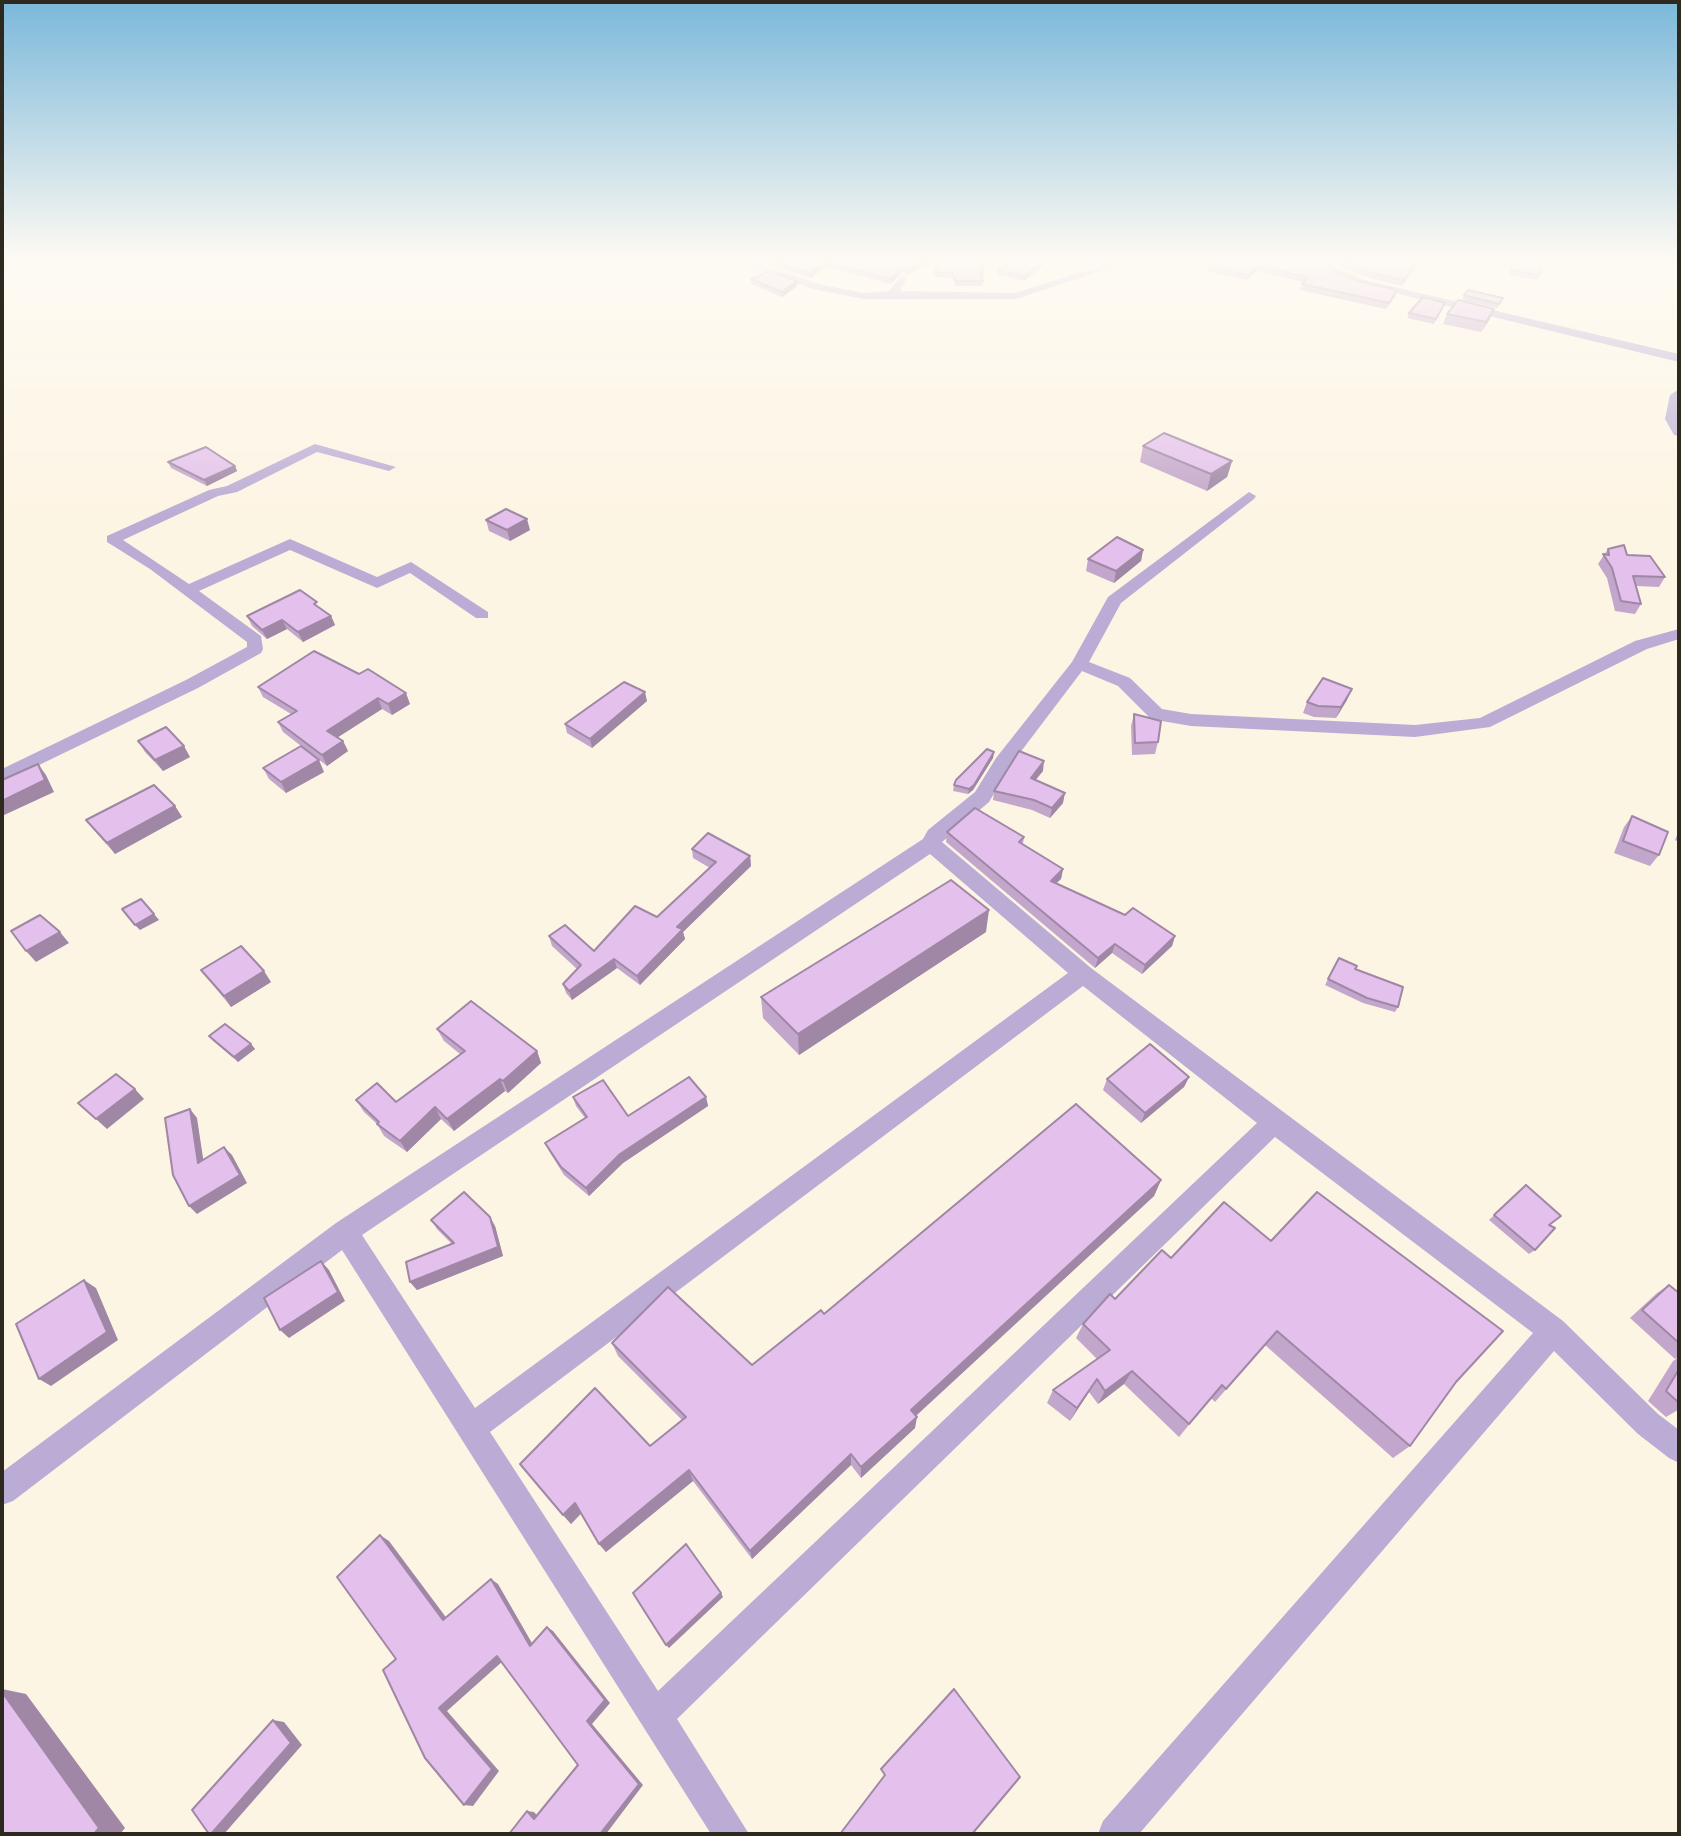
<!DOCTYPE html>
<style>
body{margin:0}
#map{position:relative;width:1681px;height:1836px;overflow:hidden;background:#fdf5e4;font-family:Signika,sans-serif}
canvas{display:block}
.frame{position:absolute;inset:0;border:4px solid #2e291e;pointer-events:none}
</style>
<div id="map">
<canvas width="1681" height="1836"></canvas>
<div class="frame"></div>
</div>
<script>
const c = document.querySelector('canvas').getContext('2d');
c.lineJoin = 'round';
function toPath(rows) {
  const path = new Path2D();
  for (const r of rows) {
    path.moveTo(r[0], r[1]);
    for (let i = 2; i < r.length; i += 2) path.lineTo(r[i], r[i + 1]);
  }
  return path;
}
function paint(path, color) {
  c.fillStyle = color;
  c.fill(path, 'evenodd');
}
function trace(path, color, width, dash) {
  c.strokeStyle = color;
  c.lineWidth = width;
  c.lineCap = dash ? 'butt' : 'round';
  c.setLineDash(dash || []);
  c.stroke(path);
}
paint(toPath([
 [735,261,750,261,819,284,864,293,889,291,902,275,907,278,900,291,1015,293,1116,261,1131,261,1016,299,864,299,813,289,735,261],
 [1319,261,1330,261,1339,269,1365,280,1679,354,1679,362,1357,284,1331,273,1319,261],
 [1679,389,1679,436,1674,435,1665,419,1670,395,1679,389],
 [315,444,396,467,389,471,317,452,237,492,218,496,123,540,189,584,290,539,377,577,411,562,488,612,488,618,476,618,410,573,377,588,290,550,199,591,261,636,263,649,261,653,198,688,2,783,2,769,186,680,247,647,247,642,150,569,107,542,107,536,209,490,227,486,315,444],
 [1249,492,1256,496,1254,499,1121,603,1089,662,1130,678,1162,709,1191,714,1415,725,1480,718,1635,641,1679,629,1679,639,1647,649,1490,727,1415,737,1191,726,1156,720,1150,718,1118,686,1082,671,1010,766,989,802,942,842,1091,968,1563,1321,1658,1414,1679,1430,1679,1463,1669,1458,1638,1434,1554,1351,1139,1834,1098,1834,1103,1821,1533,1333,1275,1137,677,1719,749,1834,711,1834,342,1250,13,1501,2,1505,2,1472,336,1223,923,839,928,830,975,792,996,758,1072,662,1108,597,1249,492],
 [930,854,1068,973,475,1408,362,1235,930,854],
 [1083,986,1257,1123,658,1691,490,1432,1083,986]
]), '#baacd4');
paint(toPath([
 [757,261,932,261,907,275,902,272,891,284,826,267,810,278],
 [1044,261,1043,266,1024,281,998,275,998,270],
 [1197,261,1325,261,1332,270,1358,281,1397,290,1395,296,1386,309,1300,290,1303,282,1257,271,1246,280,1206,271,1208,264],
 [1333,261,1419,261,1402,286,1366,277,1340,267],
 [1513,261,1539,275,1537,280,1509,275],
 [984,271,984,276,981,276,983,281,982,286,955,286,953,278,935,277,935,272],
 [751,279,797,286,782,297,751,284],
 [1464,295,1501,303,1497,308,1462,300],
 [1445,303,1434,324,1407,318,1409,313],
 [1447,314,1490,319,1481,332,1443,324],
 [1143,446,1232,461,1227,477,1207,491,1140,462],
 [168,462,235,466,237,471,207,486,171,468],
 [486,520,530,530,510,541,489,531],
 [1608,549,1627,555,1665,577,1659,587,1636,586,1641,604,1635,614,1615,611,1607,578,1598,564],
 [1143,550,1141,561,1114,583,1086,571,1088,559],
 [319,608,331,616,335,625,303,642,287,629,267,639,252,626,247,616],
 [314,651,410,704,392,715,382,709,338,737,343,741,348,751,327,766,283,732,278,722,291,714,263,697,258,687],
 [1347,700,1336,718,1314,717,1303,713,1307,702],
 [647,701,592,748,567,733,565,724],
 [1134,714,1158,742,1155,754,1132,755,1131,726],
 [138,741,190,757,163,771,145,752],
 [994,752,993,758,973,790,968,794,953,791,954,785],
 [263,768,324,772,286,793,269,779],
 [1043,771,1035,780,1063,803,1050,818,1032,810,993,800,994,791],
 [175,806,182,817,115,854,95,831,86,820],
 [1632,816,1659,855,1650,866,1614,853,1624,827],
 [1679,830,1679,842,1675,840],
 [947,832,1024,837,1023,844,1063,869,1061,879,1056,883,1125,915,1175,936,1172,946,1142,974,1112,953,1095,968,946,842],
 [692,849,750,856,751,866,683,932,685,939,640,985,617,968,572,1000,566,993,563,984,577,969,552,946,549,936,594,951,657,917,710,868,693,858],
 [986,932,799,1055,763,1018,761,997],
 [1339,958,1355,969,1398,1007,1395,1012,1363,1003,1325,985],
 [201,970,271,982,231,1007],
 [437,1029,537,1051,541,1063,508,1093,505,1091,454,1131,441,1119,407,1152,384,1136,377,1124,364,1112,356,1100,396,1102,460,1054,444,1041],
 [209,1036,251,1044,255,1049,238,1062,213,1041],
 [1189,1077,1184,1087,1141,1123,1103,1090,1107,1079],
 [573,1097,628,1116,706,1097,708,1106,623,1163,589,1196,564,1175,549,1151,545,1143,585,1118,576,1106],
 [1161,1180,1154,1196,916,1416,915,1428,861,1478,851,1465,752,1559,693,1481,606,1552,599,1544,581,1514,571,1524,520,1464,650,1446,682,1420,618,1356,612,1343,752,1365,824,1314],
 [1526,1185,1550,1226,1535,1250,1529,1254,1489,1220],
 [431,1220,495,1226,503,1256,417,1290,410,1282,452,1244,437,1229],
 [1271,1241,1456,1382,1410,1446,1393,1458,1265,1345,1215,1402,1211,1398,1179,1437,1124,1384,1098,1404,1089,1392,1070,1421,1047,1403,1053,1390,1097,1359,1076,1338,1083,1324,1115,1299,1171,1258],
 [1669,1285,1679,1293,1679,1356,1675,1359,1630,1318,1657,1293],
 [1679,1357,1679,1412,1678,1410,1666,1417,1648,1401,1673,1361]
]), '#c3a6cb');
paint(toPath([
 [923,261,932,261,907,275,907,270],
 [1044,261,1043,266,1024,281,1024,276],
 [1417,261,1419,261,1402,286,1404,280],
 [825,262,826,267,810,278,809,273],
 [1259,266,1257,271,1246,280,1248,275],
 [902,267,902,272,891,284,891,279],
 [797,281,797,286,782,297,782,292],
 [1397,290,1395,296,1386,309,1389,303],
 [1494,309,1490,319,1481,332,1486,322],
 [1232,461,1227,477,1207,491,1211,474],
 [235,466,237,471,207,486,204,480],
 [527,519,530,530,510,541,507,530],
 [1143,550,1141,561,1114,583,1116,571],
 [331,616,335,625,303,642,298,632],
 [282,620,287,629,267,639,262,630],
 [1352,689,1347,700,1336,718,1341,707],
 [645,692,647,701,592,748,590,739],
 [406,693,410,704,392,715,388,704],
 [378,698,382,709,332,741,327,731],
 [343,741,348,751,327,766,322,755],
 [184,746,190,757,163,771,155,760],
 [994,752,993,758,973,790,968,794,969,789],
 [319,760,324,772,286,793,281,782],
 [1044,761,1043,771,1029,788,1031,778],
 [38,764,46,775,54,792,2,816,2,801],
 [1065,793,1063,803,1050,818,1052,808],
 [175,806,182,817,115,854,107,843],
 [750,856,751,866,683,932,685,939,640,985,637,976,677,927],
 [1063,869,1061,879,1048,891,1051,881],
 [989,910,986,932,799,1055,798,1034],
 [154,914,159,920,140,930,135,925],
 [60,932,69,943,36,962,26,951],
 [1175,936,1172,946,1142,974,1145,965],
 [1115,944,1112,953,1095,968,1098,958],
 [614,959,617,968,572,1000,569,991],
 [264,971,271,982,231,1007,224,996],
 [251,1044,255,1049,238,1062,234,1057],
 [537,1051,541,1063,508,1093,503,1081],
 [1189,1077,1184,1087,1141,1123,1145,1113],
 [500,1079,505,1091,454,1131,447,1119],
 [135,1089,144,1099,107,1129,96,1119],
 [706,1097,708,1106,623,1163,589,1196,586,1188,620,1154],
 [435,1107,441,1119,407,1152,400,1141],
 [190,1109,197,1118,205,1171,198,1163],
 [224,1147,232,1155,247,1183,197,1214,189,1206],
 [1161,1180,1154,1196,909,1422,911,1410],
 [490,1217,495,1226,503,1256,417,1290,410,1282],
 [321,1261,329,1270,345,1301,289,1338,280,1330],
 [84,1280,96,1288,118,1340,51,1386,39,1379],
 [1132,1371,1124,1384,1098,1404,1105,1391],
 [1097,1379,1089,1392,1070,1421,1077,1408],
 [917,1417,915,1428,861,1478,861,1467],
 [851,1454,851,1465,752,1559,750,1551],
 [689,1470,693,1481,606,1552,599,1544],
 [575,1503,582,1512,571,1524,563,1515],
 [380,1535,389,1541,451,1624,443,1620],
 [491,1579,498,1584,536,1650,530,1646],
 [721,1593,723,1597,669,1648,666,1645],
 [547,1627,553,1631,610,1703,592,1724,643,1785,606,1834,600,1834,587,1721],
 [497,1656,504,1660,447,1711,499,1771,473,1806,464,1805,439,1708],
 [2,1689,26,1694,125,1828,120,1834,94,1834,2,1692],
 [273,1720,284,1722,302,1745,224,1834,211,1834],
 [527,1811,534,1812,541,1820,534,1819]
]), '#9f87a5');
const building = toPath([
 [773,261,923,261,907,270,902,267,891,279,825,262,809,273,773,261],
 [938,261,981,261,984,271,980,271,983,281,955,281,953,273,935,272,938,261],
 [1013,261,1044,261,1024,276,998,270,1013,261],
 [1213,261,1325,261,1332,270,1358,281,1397,290,1389,303,1302,284,1308,277,1259,266,1248,275,1207,265,1213,261],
 [1342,261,1417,261,1404,280,1368,272,1342,261],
 [1514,261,1543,261,1539,275,1511,270,1514,261],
 [770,271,797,281,782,292,751,279,770,271],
 [1468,290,1503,298,1499,304,1464,295,1468,290],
 [1423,297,1445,303,1436,319,1409,313,1423,297],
 [1458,300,1494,309,1486,322,1447,314,1458,300],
 [1164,433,1232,461,1211,474,1143,446,1164,433],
 [206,447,235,466,204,480,168,462,206,447],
 [506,509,527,519,507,530,486,520,506,509],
 [1117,537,1143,550,1116,571,1088,559,1117,537],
 [1624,545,1627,555,1650,556,1665,577,1633,576,1641,604,1621,601,1612,568,1603,554,1609,555,1608,549,1624,545],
 [300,590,317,602,314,604,331,616,298,632,282,620,262,630,247,616,300,590],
 [314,651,359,674,368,669,406,693,388,704,378,698,327,731,343,741,322,755,278,722,297,711,258,687,314,651],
 [1323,678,1352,689,1341,707,1318,706,1307,702,1323,678],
 [624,682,645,692,590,739,565,724,624,682],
 [1134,714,1161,721,1158,742,1135,743,1134,714],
 [166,727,184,746,155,760,138,741,166,727],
 [301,746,319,760,281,782,263,768,301,746],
 [987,749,994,752,974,785,969,789,954,785,956,780,987,749],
 [1019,751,1044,761,1031,778,1065,793,1052,808,1034,800,994,791,1019,751],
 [38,764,45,780,2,801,2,780,38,764],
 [154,785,175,806,107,843,86,820,154,785],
 [975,808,1024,837,1019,842,1063,869,1051,881,1125,915,1133,908,1175,936,1145,965,1115,944,1098,958,947,832,975,808],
 [1632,816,1668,832,1659,855,1623,841,1632,816],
 [708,833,750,856,677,927,683,929,637,976,614,959,569,991,563,984,581,965,549,936,565,925,594,951,635,906,657,917,716,862,692,849,708,833],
 [951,880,989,910,798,1034,761,997,951,880],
 [141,899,154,914,135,925,122,909,141,899],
 [40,915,60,932,26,951,11,931,40,915],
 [241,946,264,971,224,996,201,970,241,946],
 [1339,958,1357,966,1355,969,1403,987,1398,1007,1367,998,1328,979,1339,958],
 [471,1001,537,1051,503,1081,500,1079,447,1119,435,1107,400,1141,377,1124,379,1122,356,1100,377,1083,396,1102,465,1051,437,1029,471,1001],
 [225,1024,251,1044,234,1057,209,1036,225,1024],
 [1150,1044,1189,1077,1145,1113,1107,1079,1150,1044],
 [116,1074,135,1089,96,1119,78,1103,116,1074],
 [689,1077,706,1097,620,1154,586,1188,561,1167,545,1143,587,1117,573,1097,603,1080,628,1116,689,1077],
 [1076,1104,1161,1180,911,1410,917,1417,861,1467,851,1454,750,1551,689,1470,599,1544,575,1503,563,1515,520,1464,595,1388,650,1446,686,1417,612,1343,668,1287,752,1365,821,1310,824,1314,1076,1104],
 [190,1109,198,1163,224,1147,240,1175,189,1206,173,1175,165,1118,190,1109],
 [1526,1185,1561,1216,1549,1225,1555,1228,1535,1250,1494,1215,1526,1185],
 [464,1192,490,1217,498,1247,410,1282,406,1262,454,1243,431,1220,464,1192],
 [1317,1192,1503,1331,1456,1382,1410,1446,1277,1331,1226,1389,1222,1385,1189,1424,1132,1371,1105,1391,1097,1379,1077,1408,1053,1390,1110,1350,1083,1324,1110,1294,1115,1299,1162,1250,1171,1258,1224,1202,1271,1241,1317,1192],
 [321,1261,338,1292,280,1330,264,1298,321,1261],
 [84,1280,107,1332,39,1379,16,1324,84,1280],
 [1669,1285,1679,1293,1679,1343,1642,1310,1669,1285],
 [1679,1369,1679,1403,1666,1391,1679,1369],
 [380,1535,443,1620,491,1579,530,1646,547,1627,605,1700,587,1721,639,1784,600,1834,509,1834,527,1811,534,1819,578,1765,497,1656,439,1708,492,1769,464,1805,425,1758,383,1670,396,1659,337,1577,380,1535],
 [686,1544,721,1593,666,1645,633,1593,686,1544],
 [954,1689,1020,1777,972,1834,840,1834,885,1775,881,1769,954,1689],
 [2,1692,99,1828,94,1834,2,1834,2,1692],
 [273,1720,291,1743,211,1834,209,1834,192,1810,273,1720]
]);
paint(building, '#e3c1ec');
trace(building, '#9f87a5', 2);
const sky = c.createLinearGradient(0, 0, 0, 518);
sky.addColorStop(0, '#7bb8da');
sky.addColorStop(0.5, '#fefaf3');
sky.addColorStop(1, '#fefaf300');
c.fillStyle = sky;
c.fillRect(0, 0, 1681, 518);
</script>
